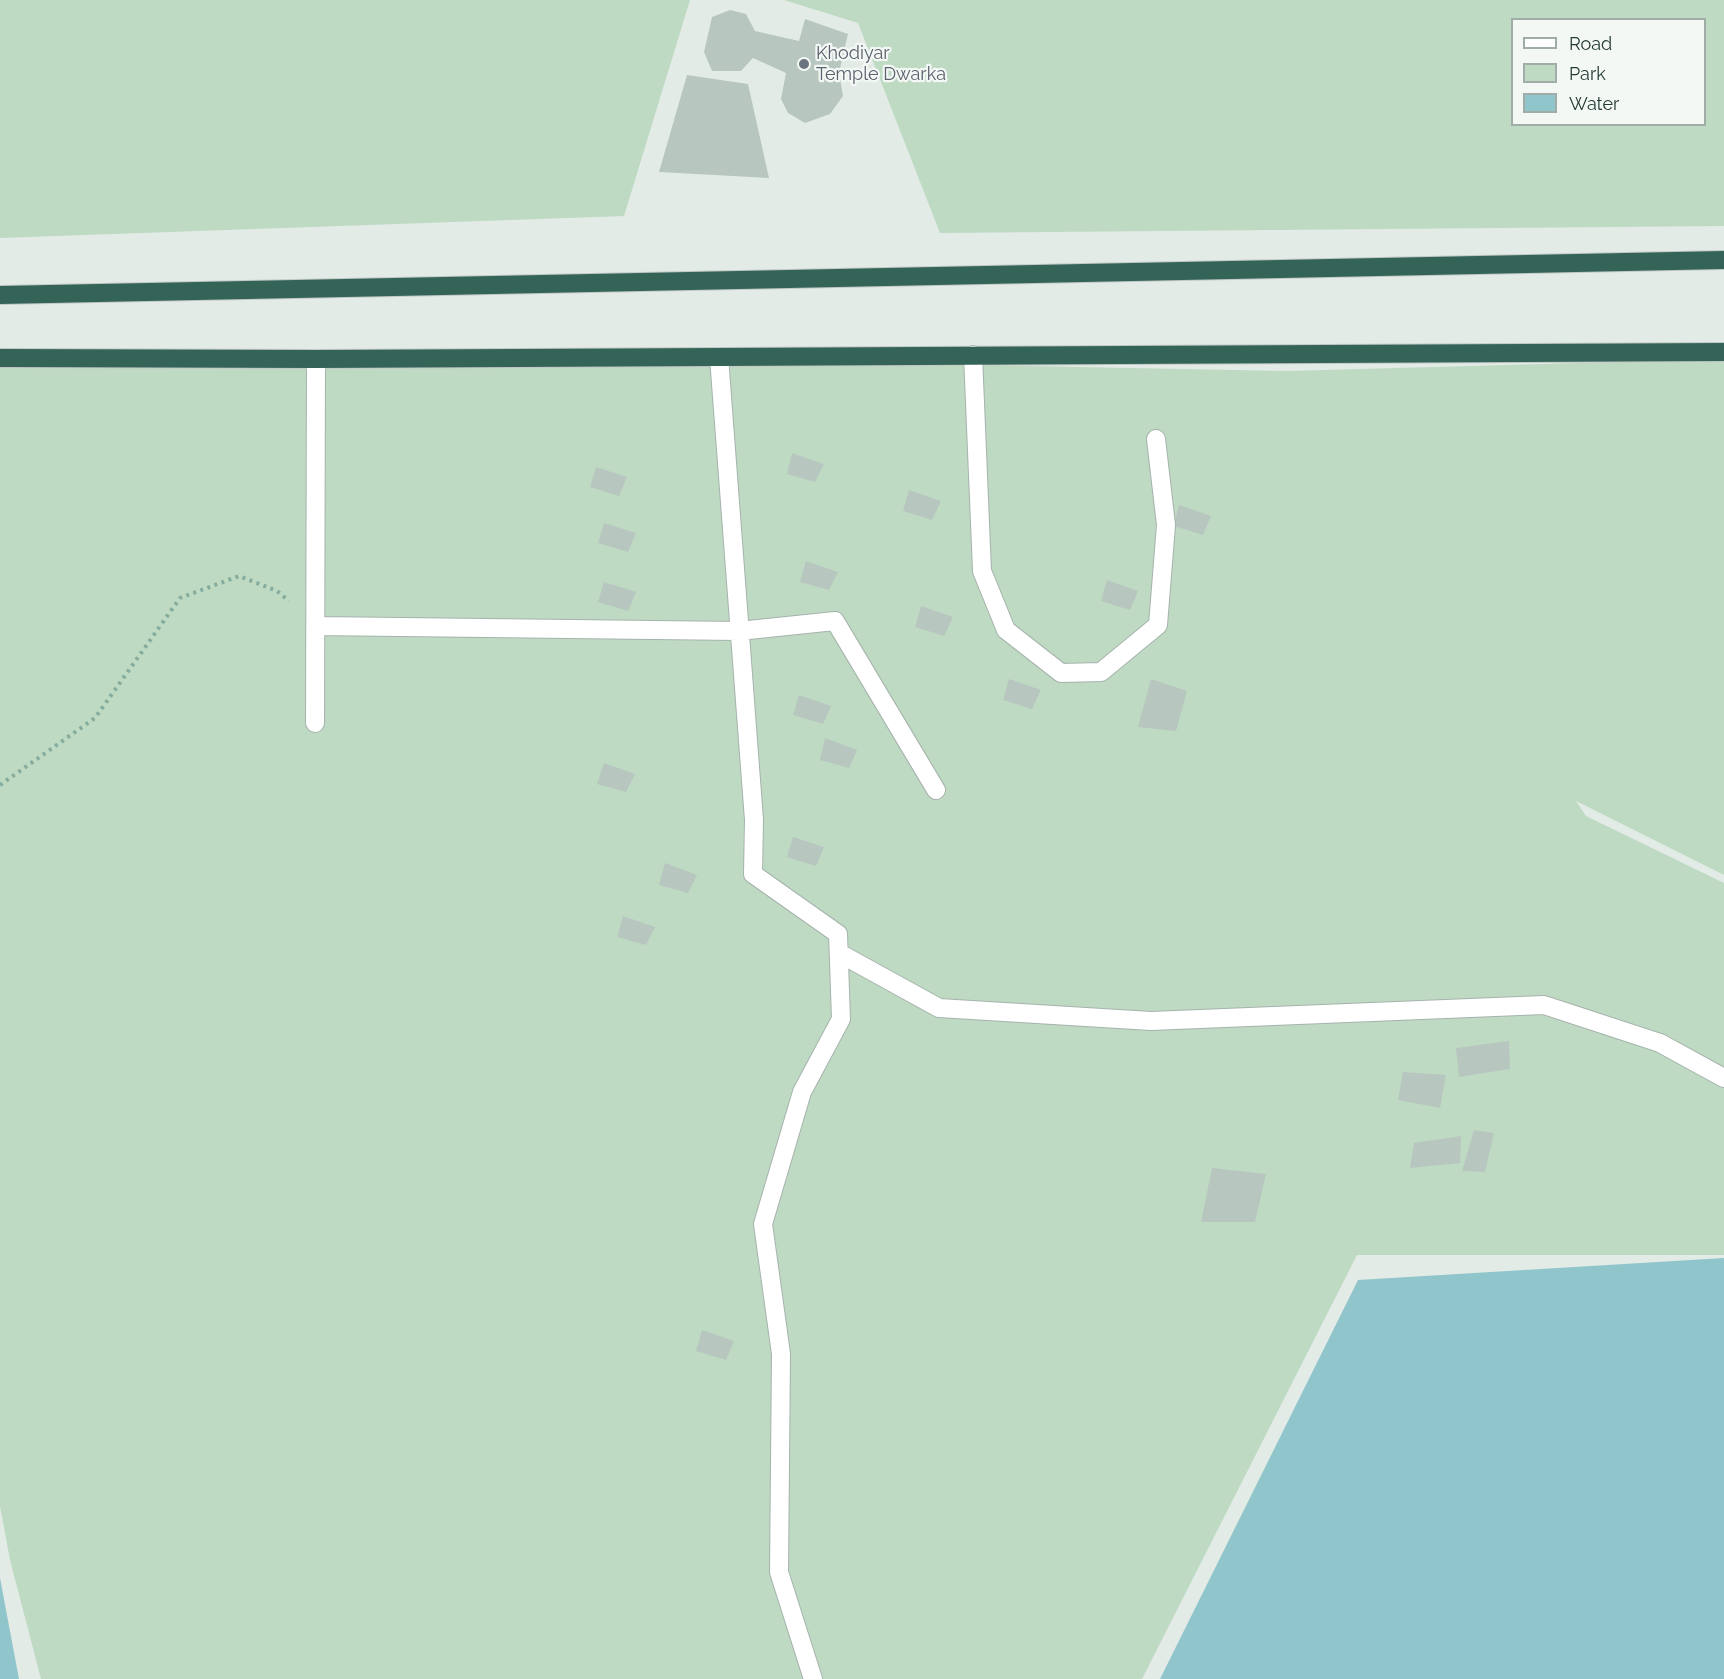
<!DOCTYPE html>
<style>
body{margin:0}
#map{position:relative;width:1724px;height:1679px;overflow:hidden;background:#e3ebe7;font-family:Raleway,sans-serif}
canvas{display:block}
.legend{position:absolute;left:1511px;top:18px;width:195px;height:108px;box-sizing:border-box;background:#f3f8f5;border:2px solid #a0aca7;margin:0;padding:8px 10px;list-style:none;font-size:18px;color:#243b33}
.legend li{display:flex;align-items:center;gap:12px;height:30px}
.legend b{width:30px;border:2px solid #a0aca7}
</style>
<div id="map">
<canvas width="1724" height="1679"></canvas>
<ul class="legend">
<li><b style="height:8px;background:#fff"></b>Road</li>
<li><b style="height:16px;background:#bedac3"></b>Park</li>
<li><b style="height:16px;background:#90c6cb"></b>Water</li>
</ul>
</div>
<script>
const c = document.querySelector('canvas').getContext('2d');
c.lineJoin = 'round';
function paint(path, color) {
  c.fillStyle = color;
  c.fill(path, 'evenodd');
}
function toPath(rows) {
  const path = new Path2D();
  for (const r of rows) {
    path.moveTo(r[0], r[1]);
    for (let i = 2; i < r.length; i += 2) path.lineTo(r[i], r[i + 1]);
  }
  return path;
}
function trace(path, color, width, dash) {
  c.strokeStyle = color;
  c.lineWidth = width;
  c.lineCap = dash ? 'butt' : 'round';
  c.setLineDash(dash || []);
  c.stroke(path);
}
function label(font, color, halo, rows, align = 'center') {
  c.font = font + ' Raleway,sans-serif';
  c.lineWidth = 4.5;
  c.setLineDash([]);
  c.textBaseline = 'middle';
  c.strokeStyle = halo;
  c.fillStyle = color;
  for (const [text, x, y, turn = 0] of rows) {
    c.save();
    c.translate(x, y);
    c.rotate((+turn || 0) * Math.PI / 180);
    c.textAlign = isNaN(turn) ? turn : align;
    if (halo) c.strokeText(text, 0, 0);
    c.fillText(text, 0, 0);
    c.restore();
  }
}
paint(toPath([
 [0,0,690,0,624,216,0,238],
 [784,0,1724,0,1724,226,940,233,858,23],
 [1512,20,1704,20,1704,124,1512,124],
 [0,357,559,357,1287,371,1724,359,1724,875,1576,801,1586,816,1724,883,1724,1255,1357,1255,1142,1679,41,1679,10,1560,0,1506]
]), '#bedac3');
paint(toPath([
 [1724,1258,1724,1679,1160,1679,1358,1280],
 [0,1578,19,1679,0,1679]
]), '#90c6cb');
paint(toPath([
 [730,10,746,14,755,31,799,41,805,19,848,34,839,73,843,96,830,114,805,123,788,113,781,99,786,73,753,58,741,71,712,71,704,52,712,17],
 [687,75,748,84,769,178,659,172],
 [792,453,824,464,815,482,787,474],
 [596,467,627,477,619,496,590,487],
 [909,490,941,501,932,520,903,511],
 [1179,505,1211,516,1203,535,1174,526],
 [604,523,636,533,628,552,598,543],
 [806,561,838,572,829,590,800,582],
 [1107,580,1138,591,1130,610,1101,601],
 [604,582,636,592,628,611,598,602],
 [921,606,953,617,944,636,915,627],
 [1009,679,1041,690,1032,709,1003,700],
 [1151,679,1187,691,1176,731,1138,727],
 [799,695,831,706,823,724,793,715],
 [825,738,857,750,849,768,820,760],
 [604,763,635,774,626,792,597,784],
 [793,837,824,847,816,866,787,857],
 [665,863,697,875,688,893,659,885],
 [623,916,655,927,646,945,617,937],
 [1509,1041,1510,1069,1459,1077,1456,1048],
 [1403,1072,1446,1075,1440,1108,1398,1100],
 [1474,1130,1494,1133,1485,1172,1462,1171],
 [1461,1136,1460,1163,1410,1168,1414,1143],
 [1212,1168,1266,1174,1255,1222,1201,1222],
 [702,1330,734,1341,726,1360,696,1351]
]), '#b8c6c0');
const minor = toPath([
 [973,355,982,571,1006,630,1061,673,1101,672,1158,625,1166,525,1156,439],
 [719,357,754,820,753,874,838,934,841,1019,802,1092,763,1224,781,1354,779,1572,813,1679],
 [316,626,739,631,835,621,936,790],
 [315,723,316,359],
 [839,953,939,1008,1151,1021,1544,1005,1660,1043,1724,1078]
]);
const highway = toPath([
 [0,295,1724,260],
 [0,358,316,359,1724,352]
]);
trace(minor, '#a6b3ad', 20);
trace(highway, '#c2c8c6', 20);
trace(toPath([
 [0,785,95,718,180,598,239,576,277,591,289,601]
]), '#86ac9d', 4, [3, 4.5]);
trace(minor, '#fff', 18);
trace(highway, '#336457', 18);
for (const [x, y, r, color] of [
 [804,64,6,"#6b7280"]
]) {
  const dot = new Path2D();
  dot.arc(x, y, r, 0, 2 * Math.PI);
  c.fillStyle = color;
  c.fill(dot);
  trace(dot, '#f3f8f5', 2);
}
label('18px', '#5b616d', '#f3f8f5', [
 ["Khodiyar",816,54],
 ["Temple Dwarka",816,75]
], 'left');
</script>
